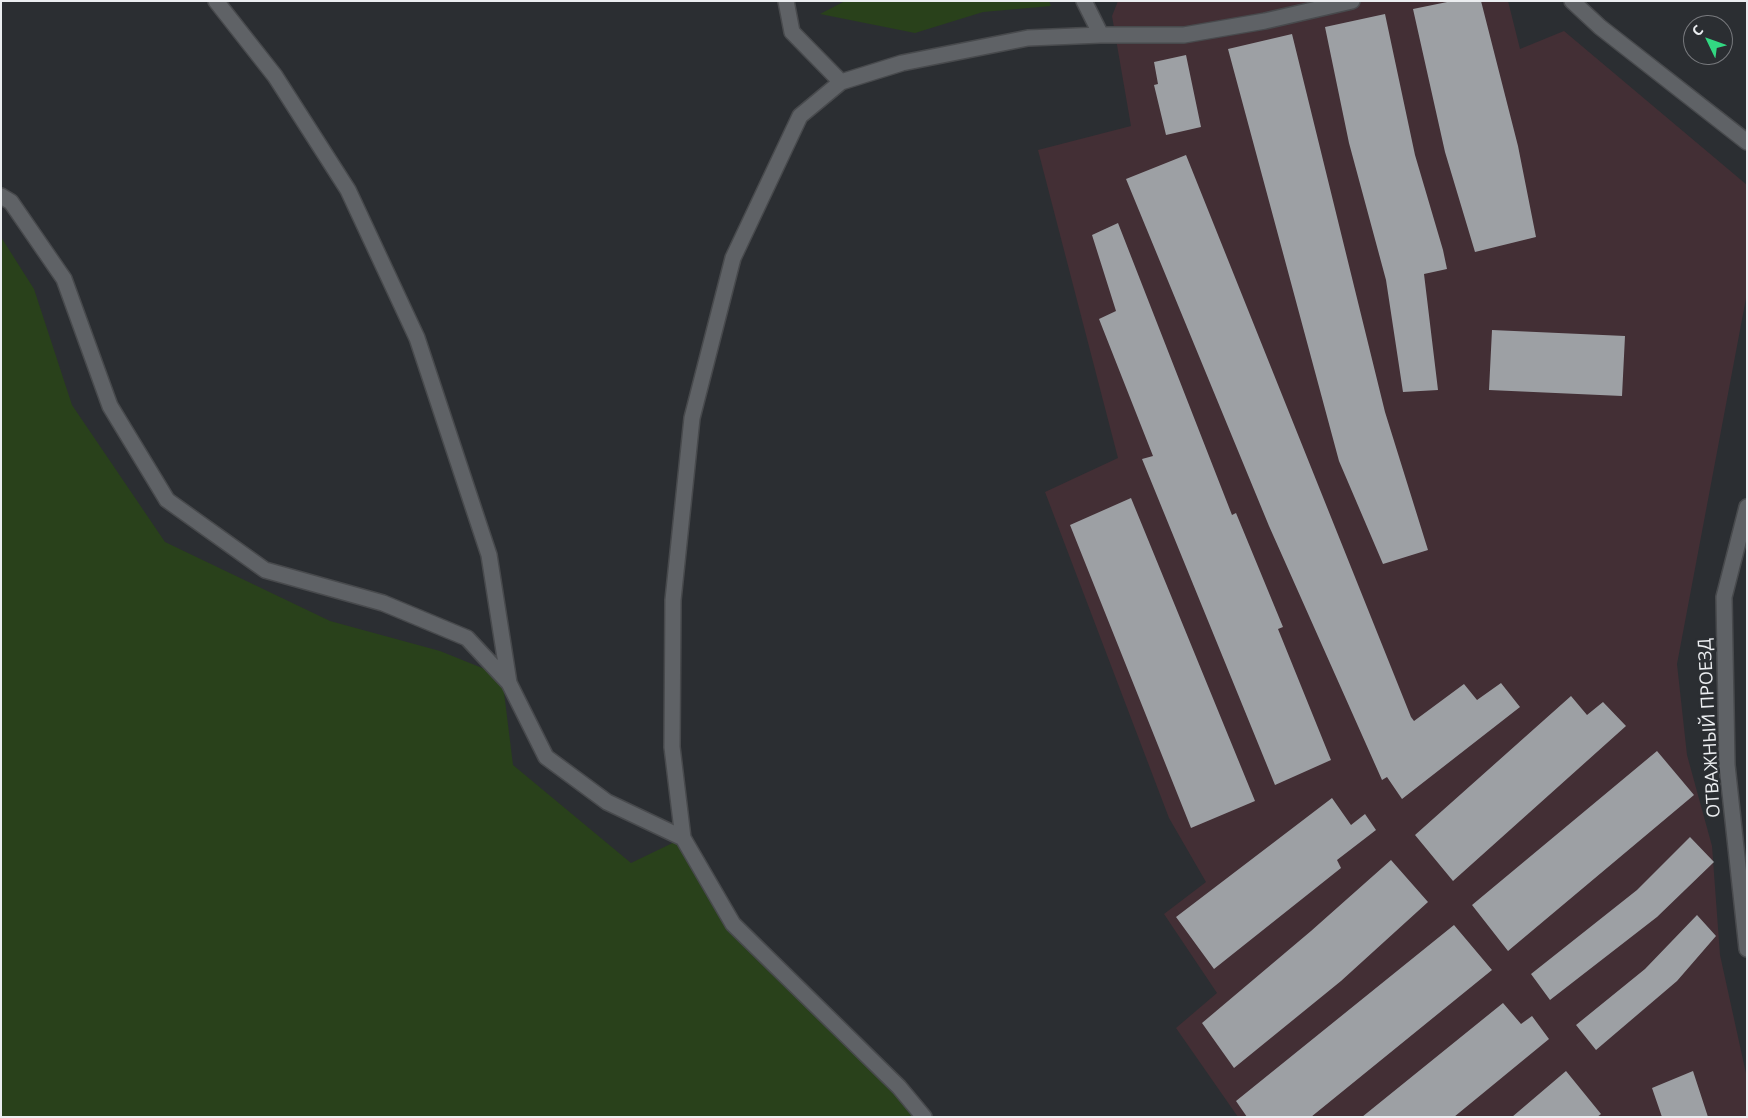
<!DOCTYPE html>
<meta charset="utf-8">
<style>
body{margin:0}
#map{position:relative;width:1748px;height:1118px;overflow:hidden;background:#2b2e32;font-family:"Open Sans",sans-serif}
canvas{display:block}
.frame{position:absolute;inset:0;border:2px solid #ebedf0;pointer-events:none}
.north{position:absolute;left:1683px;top:15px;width:50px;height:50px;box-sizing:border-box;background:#2b2e32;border:1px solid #787a7e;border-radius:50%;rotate:312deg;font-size:14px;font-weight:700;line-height:20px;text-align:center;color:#ebedf0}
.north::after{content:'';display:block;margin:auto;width:18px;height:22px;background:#32d882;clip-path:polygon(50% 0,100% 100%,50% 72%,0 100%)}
</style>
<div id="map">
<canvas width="1748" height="1118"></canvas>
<div class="frame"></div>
<div class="north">С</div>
</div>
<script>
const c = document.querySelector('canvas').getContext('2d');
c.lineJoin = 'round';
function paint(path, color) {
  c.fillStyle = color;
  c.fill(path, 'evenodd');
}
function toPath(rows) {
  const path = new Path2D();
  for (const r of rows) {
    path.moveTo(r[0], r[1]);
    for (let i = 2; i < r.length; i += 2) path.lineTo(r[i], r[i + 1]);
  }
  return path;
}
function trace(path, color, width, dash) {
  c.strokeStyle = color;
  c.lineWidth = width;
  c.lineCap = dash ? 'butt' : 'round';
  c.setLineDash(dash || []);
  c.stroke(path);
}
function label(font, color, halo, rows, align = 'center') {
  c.font = font + ' "Open Sans",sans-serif';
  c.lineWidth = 5;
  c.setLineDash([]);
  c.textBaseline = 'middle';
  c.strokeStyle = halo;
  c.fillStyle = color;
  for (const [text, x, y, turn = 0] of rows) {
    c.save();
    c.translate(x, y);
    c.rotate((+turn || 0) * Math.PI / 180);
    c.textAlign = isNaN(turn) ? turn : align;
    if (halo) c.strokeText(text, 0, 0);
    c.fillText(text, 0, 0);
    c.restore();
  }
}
paint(toPath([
 [1118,1,1508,1,1520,49,1564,31,1747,185,1747,293,1677,664,1687,755,1712,846,1720,955,1747,1078,1747,1117,1238,1117,1176,1028,1217,993,1164,914,1206,882,1169,818,1045,492,1118,458,1038,150,1131,126,1112,16]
]), '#432f35');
paint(toPath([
 [845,1,1049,1,1051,6,983,12,915,33,820,14],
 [1,237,34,289,72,405,165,542,330,621,440,651,502,676,513,765,631,863,683,838,733,924,924,1117,1,1117]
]), '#29411b');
paint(toPath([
 [1452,1,1481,1,1518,146,1536,237,1475,252,1445,152,1413,9],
 [1385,14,1415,155,1443,250,1447,269,1424,274,1438,390,1403,392,1386,280,1349,143,1325,27],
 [1292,34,1385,412,1428,550,1383,564,1339,461,1228,49],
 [1186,55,1201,127,1166,135,1154,85,1158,84,1154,62],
 [1186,155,1411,717,1414,721,1464,684,1477,700,1501,683,1520,707,1402,799,1387,777,1382,780,1269,526,1126,179],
 [1118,223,1232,515,1236,513,1283,627,1278,629,1331,760,1275,785,1142,459,1153,456,1099,319,1116,311,1092,235],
 [1492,330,1625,336,1622,396,1489,390],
 [1131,498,1255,801,1191,828,1070,525],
 [1571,696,1587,715,1603,702,1626,726,1453,881,1415,835],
 [1657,751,1694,795,1508,951,1472,905],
 [1332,798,1351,825,1365,814,1376,830,1337,860,1341,868,1214,969,1176,917],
 [1690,837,1714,862,1657,917,1550,1000,1531,974,1637,890],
 [1391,860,1428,902,1341,981,1234,1068,1202,1023,1311,931],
 [1697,915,1716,936,1677,981,1596,1050,1576,1025,1645,969],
 [1454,925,1492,970,1311,1117,1247,1117,1236,1101],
 [1503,1003,1521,1024,1532,1016,1549,1039,1454,1117,1362,1117],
 [1566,1071,1601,1114,1597,1117,1512,1117],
 [1693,1071,1708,1117,1662,1117,1652,1088]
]), '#9da0a4');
const lane = toPath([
 [216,1,275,76,348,190,417,338,489,555,509,683],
 [786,1,792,32,841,82],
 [1084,1,1101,35],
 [1,196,11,202,64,279,110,406,167,500,265,570,383,603,467,638,509,683,546,757,607,802,683,838],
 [924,1117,899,1087,733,924,683,838,672,747,673,600,692,418,733,258,800,116,841,82,902,63,1028,38,1101,35,1184,35,1265,21,1352,1]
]);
const street = toPath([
 [1572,1,1600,27,1747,142],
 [1747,507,1724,597,1727,765,1747,949]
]);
trace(lane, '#484a4d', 18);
trace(street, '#484a4d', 18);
trace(lane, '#5f6266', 15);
trace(street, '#5f6266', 15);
label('18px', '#ebedf0', '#2b2e32', [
 ["ОТВАЖНЫЙ ПРОЕЗД",1710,728,-93]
]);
</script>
